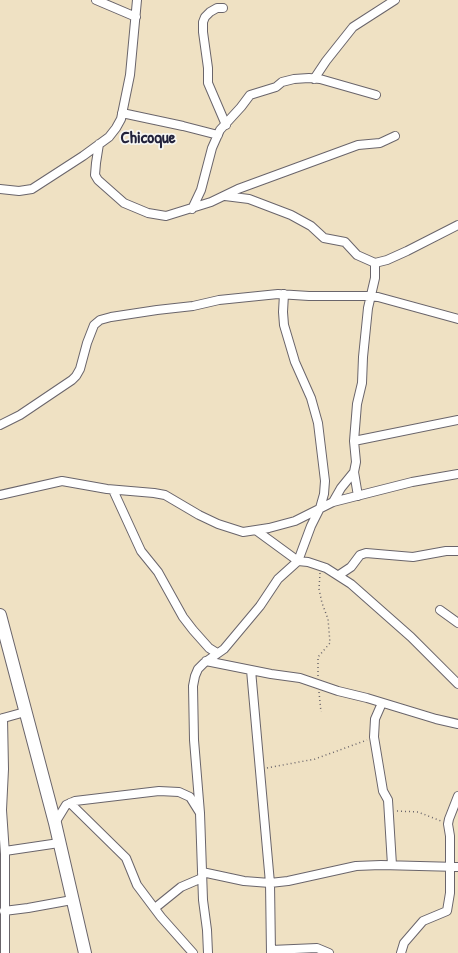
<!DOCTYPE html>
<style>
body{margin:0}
canvas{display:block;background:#efe1c3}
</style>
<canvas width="458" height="953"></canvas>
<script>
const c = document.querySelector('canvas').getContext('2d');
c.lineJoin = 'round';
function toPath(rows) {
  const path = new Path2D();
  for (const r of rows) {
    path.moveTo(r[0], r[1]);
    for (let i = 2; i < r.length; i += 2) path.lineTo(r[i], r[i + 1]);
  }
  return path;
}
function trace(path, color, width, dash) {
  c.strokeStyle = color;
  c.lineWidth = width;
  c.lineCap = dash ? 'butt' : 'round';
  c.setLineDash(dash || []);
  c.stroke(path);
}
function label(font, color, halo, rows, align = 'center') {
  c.font = font + ' "Patrick Hand",sans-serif';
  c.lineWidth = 3.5;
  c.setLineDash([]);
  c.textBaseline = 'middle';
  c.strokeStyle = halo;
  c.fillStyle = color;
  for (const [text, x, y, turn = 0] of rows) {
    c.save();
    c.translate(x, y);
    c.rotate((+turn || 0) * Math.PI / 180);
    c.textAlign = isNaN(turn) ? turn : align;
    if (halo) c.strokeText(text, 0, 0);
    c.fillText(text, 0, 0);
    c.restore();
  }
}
const street = toPath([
 [96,0,136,17],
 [223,8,217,8,210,12,205,17,203,22,203,32,208,68,208,83,226,125],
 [314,79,326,61,353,27,395,0],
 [122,113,183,126,218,135],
 [99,144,96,163,95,175,98,180,124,203,148,213,166,216,211,202,238,189,358,145,380,143,395,136],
 [0,189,19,191,32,189,83,156,109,137,116,128,121,119,130,75,137,0],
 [225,196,249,199,291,215,311,226,324,238,345,242,357,255,375,263,387,260,407,251,458,225],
 [192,209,201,190,212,148,220,130,241,107,250,95,276,87,282,82,294,79,309,78,320,79,376,95],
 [0,425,20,415,72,380,76,376,80,369,87,343,94,325,100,320,111,317,157,310,193,306,219,300,278,294,309,296,366,296,378,297,458,319],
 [354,441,458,420],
 [113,490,141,551,158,572,183,617,193,630,209,648,217,653],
 [0,495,62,481,107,489,154,493,165,495,199,515,218,524,243,532,269,528,295,521,333,502,412,482,458,474],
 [358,496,354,472,356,462,354,441,357,404,362,383,363,357,368,308,375,278,375,263],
 [333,502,341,488,354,472],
 [257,531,298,561,308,562,326,568,351,584,411,637,458,684],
 [339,575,351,567,360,555,366,553,413,557,446,551,458,551],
 [440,610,458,623],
 [206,661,271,674,300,678,338,691,367,698,436,719,458,724],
 [251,670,270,883,271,953],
 [382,703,375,719,374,737,383,791,388,800,392,865],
 [3,718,4,769,2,810,5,854,5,953],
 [0,719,25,712],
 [70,803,126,858,137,885,161,917,193,953],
 [200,813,194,740,193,686,195,676,198,669,204,663,224,649,260,606,278,579,298,561,311,526,320,508,324,494,325,481,318,423,311,398,295,362,284,325,283,312,284,294],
 [55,823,66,805,75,801,159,791,179,792,190,797,200,813,203,900,207,930,208,953],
 [5,851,59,843],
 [202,872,244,881,270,883,288,881,356,866,381,865,458,867],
 [155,908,181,887,202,878],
 [4,911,28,908,72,900],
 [271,950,317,948,329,953],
 [401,953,404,943,423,921,447,911,450,893,450,836,448,824,449,819,458,796]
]);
const secondary = toPath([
 [0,615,55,823,85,953]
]);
trace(street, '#6a656b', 10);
trace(secondary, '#6a656b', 14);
trace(toPath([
 [318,676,318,657,330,643,328,619,322,603,319,589,320,573],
 [319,692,321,712],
 [267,768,315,759,367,740],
 [397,811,418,812,441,821]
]), '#6a656b', 1.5, [1, 3]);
trace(street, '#fff', 8);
trace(secondary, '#fff', 12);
label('bold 17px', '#22223b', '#f6f6f2', [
 ["Chicoque",148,138]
]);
</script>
